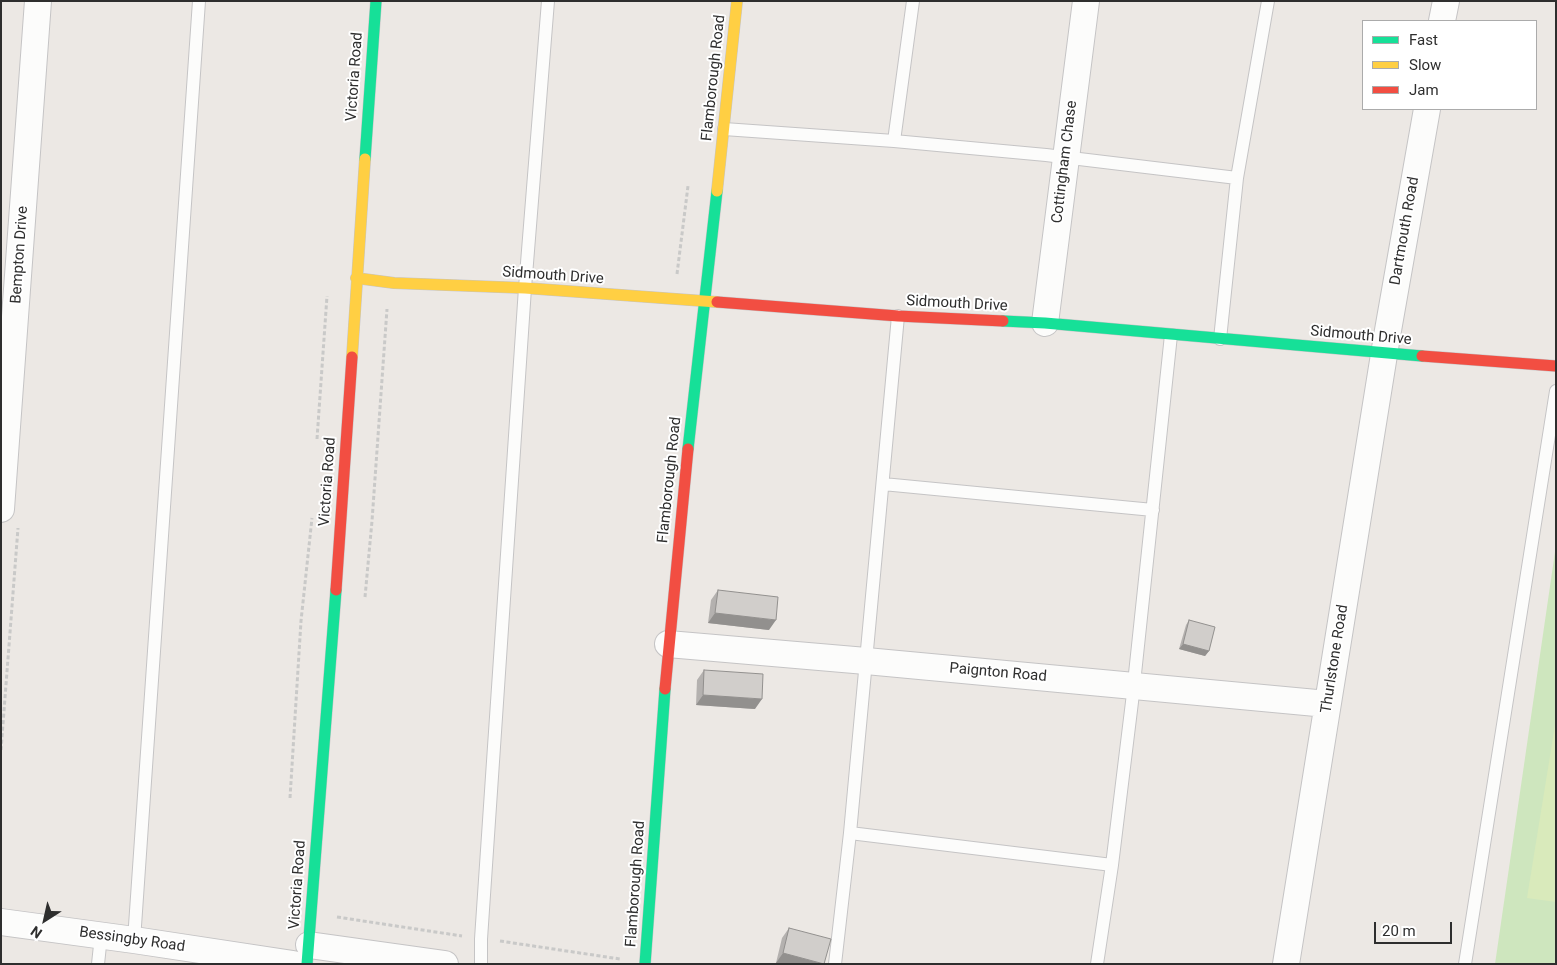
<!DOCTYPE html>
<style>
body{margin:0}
#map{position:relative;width:1557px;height:965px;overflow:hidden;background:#ece8e4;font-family:Roboto,sans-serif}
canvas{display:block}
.frame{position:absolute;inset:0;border:2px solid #2e2e2e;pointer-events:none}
.legend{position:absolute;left:1362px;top:20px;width:175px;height:90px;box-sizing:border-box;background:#fff;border:1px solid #ababab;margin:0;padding:6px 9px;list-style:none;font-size:15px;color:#2e2e2e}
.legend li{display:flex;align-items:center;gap:10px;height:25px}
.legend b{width:25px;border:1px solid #ababab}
.north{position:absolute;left:20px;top:895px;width:50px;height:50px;-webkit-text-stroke:4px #fff;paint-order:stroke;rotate:215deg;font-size:14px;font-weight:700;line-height:20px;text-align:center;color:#2e2e2e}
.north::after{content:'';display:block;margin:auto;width:18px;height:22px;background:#2e2e2e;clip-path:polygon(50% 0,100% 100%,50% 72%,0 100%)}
.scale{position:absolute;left:1374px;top:922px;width:78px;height:22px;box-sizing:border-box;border:2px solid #2e2e2e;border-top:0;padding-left:6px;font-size:15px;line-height:18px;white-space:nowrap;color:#2e2e2e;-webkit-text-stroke:4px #fff;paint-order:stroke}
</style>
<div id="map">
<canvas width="1557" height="965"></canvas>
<div class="frame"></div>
<ul class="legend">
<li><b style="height:6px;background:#16e098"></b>Fast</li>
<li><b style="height:6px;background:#ffcf43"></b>Slow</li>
<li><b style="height:6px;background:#f24e42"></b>Jam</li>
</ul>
<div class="north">N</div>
<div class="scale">20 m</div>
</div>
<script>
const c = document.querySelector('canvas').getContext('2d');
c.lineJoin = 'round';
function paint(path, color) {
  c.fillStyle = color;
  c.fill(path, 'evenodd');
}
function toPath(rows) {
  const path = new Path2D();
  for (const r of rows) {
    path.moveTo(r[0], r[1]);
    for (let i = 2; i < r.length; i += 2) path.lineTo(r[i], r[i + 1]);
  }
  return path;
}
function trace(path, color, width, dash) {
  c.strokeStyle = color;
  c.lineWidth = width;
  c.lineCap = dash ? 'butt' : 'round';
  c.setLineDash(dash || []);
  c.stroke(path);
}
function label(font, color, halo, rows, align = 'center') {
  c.font = font + ' Roboto,sans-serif';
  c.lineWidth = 4;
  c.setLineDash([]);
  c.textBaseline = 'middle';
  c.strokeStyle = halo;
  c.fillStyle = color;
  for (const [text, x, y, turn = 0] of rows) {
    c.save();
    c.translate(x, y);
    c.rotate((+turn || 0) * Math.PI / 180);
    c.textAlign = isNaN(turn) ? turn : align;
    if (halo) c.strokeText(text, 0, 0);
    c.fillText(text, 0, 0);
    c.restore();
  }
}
paint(toPath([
 [1556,545,1556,964,1495,964]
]), '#cee6be');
paint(toPath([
 [1556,719,1556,902,1527,898]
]), '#d9eabb');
const lane = toPath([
 [724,129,894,141,1046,155,1237,178],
 [894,141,913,1],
 [1220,339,1237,178,1268,1],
 [883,484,1153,510],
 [850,833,1112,865],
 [134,940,199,1],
 [98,964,101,936],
 [481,964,481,939,525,288,548,1],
 [835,964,850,833,898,316],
 [1097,964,1112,865,1132,702,1171,335],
 [1465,964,1556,391]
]);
const street = toPath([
 [1442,21,1446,1],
 [1045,323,1086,1],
 [1,509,38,1],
 [668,644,866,661,1327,704],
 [1,922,134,940,293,964],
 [309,945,445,964],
 [1286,964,1387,336,1427,109]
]);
const fast = toPath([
 [365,159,376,1],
 [1003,321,1045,323,1422,356],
 [688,449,717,191],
 [307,964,336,590],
 [645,964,665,689]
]);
const slow = toPath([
 [717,191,737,1],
 [356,278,394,283,525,288,717,302],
 [352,357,365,159]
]);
const jam = toPath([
 [717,302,898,316,1003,321],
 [1422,356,1556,366],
 [336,590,352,357],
 [665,689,688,449]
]);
trace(lane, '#c5c4c5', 14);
trace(street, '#c5c4c5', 28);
trace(fast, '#c5c4c5', 12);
trace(slow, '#c5c4c5', 12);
trace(jam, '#c5c4c5', 12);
trace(toPath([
 [677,274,688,186],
 [317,439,327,296],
 [365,597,372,521,387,309],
 [1,750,18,528],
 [290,798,301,621,312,518],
 [337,917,462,936],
 [500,941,620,959]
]), '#c9c9c8', 3, [4, 2.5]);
trace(lane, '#fcfcfb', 12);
trace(street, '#fcfcfb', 26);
trace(fast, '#16e098', 11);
trace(slow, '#ffcf43', 11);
trace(jam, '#f24e42', 11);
paint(toPath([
 [718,590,769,630,708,623,711,600],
 [1189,620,1209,651,1205,656,1179,649,1186,625],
 [704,670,755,709,696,705,697,680],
 [789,928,824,964,779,964,776,963,782,938]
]), '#b4b1af');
paint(toPath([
 [715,613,776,620,769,630,708,623],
 [1183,644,1209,651,1205,656,1179,649],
 [703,695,762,699,755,709,696,705],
 [783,953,823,964,779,964,776,963]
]), '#92908e');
const building = toPath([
 [718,590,778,597,776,620,715,613,718,590],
 [1189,620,1215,627,1209,651,1183,644,1189,620],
 [704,670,763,674,762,699,703,695,704,670],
 [789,928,831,939,824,964,783,953,789,928]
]);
paint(building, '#d1cecb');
trace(building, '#92908e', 1);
label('15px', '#2e2e2e', '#fff', [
 ["Victoria Road",355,77,-86],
 ["Flamborough Road",714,78,-84],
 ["Cottingham Chase",1065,162,-83],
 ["Dartmouth Road",1405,231,-80],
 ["Bempton Drive",20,255,-86],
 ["Sidmouth Drive",553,276,4],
 ["Sidmouth Drive",957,304,3],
 ["Sidmouth Drive",1361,336,5],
 ["Flamborough Road",670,480,-84],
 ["Victoria Road",328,482,-86],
 ["Thurlstone Road",1335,659,-81],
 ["Paignton Road",998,673,5],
 ["Flamborough Road",636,884,-86],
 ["Victoria Road",298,885,-86],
 ["Bessingby Road",132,940,8]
]);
</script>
